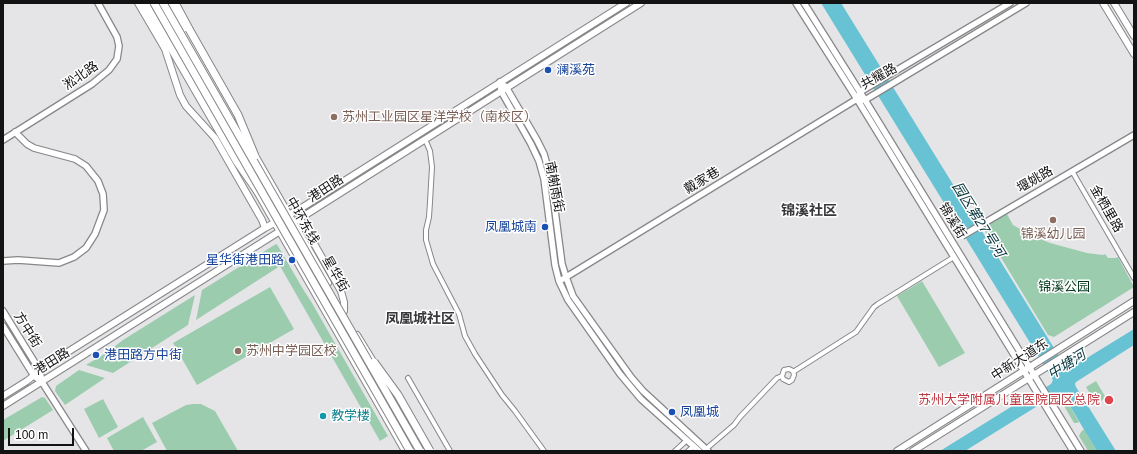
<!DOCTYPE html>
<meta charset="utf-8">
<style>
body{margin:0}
#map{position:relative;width:1137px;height:454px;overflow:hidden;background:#e5e5e8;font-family:Helvetica,sans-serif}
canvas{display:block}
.frame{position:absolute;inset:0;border:4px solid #131314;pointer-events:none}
.scale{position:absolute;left:8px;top:428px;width:66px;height:18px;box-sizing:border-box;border:2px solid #131314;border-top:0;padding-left:5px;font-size:12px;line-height:14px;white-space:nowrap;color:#131314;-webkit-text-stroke:3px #fff;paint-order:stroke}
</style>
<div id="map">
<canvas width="1137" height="454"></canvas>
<div class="frame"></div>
<div class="scale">100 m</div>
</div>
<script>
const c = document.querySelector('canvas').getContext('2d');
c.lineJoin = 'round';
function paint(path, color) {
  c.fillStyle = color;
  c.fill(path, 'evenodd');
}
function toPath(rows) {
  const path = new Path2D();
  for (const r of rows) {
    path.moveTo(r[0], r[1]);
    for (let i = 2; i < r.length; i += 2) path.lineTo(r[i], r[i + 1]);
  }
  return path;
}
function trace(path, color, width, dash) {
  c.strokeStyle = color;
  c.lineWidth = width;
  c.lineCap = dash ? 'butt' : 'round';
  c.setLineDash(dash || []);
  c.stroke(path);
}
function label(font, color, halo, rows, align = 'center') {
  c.font = font + ' Helvetica,"Noto Sans SC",sans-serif';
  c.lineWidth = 3;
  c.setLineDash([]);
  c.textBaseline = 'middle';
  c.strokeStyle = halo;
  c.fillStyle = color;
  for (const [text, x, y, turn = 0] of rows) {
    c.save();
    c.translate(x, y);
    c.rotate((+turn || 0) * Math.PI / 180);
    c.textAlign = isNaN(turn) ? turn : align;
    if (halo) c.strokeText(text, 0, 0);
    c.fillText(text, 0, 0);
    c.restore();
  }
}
paint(toPath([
 [1007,214,1013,225,1033,236,1050,243,1087,253,1103,255,1105,254,1108,258,1115,258,1118,257,1134,287,1054,337,1048,335,983,228],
 [276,244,278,246,303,289,312,303,388,436,380,441,280,266,196,320,202,290],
 [922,281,965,353,939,367,897,296],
 [270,287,294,329,197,385,173,343],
 [195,295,188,325,113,373,86,365,106,353,123,340],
 [79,370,105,378,65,405,55,391,56,386],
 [1096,381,1106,398,1096,404,1086,387],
 [1060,392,1062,393,1079,422,1077,423,1074,423,1057,394],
 [42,397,45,398,53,410,3,441,3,420],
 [103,399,118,427,99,438,84,409],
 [194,404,201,404,215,411,238,451,167,451,152,423,186,405],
 [143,417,157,442,141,451,114,451,107,438],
 [1084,429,1097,451,1088,451,1079,436,1081,432]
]), '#9cccae');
paint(toPath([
 [821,3,841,3,1067,369,1069,369,1134,329,1134,345,1076,382,1075,384,1076,387,1116,451,1097,451,1062,393,1060,392,965,451,940,451,1027,397,1030,397,1051,384,1053,380]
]), '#67c2d4');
const street = toPath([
 [425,139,430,151,432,167,430,202,429,217,426,230,426,240,433,264,459,314,465,336,475,354,502,395,515,411,544,451],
 [1072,171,1134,278],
 [793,372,856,332,874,307,878,304,954,257],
 [408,378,450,451],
 [706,449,734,425,740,417,777,378,782,376,784,370,789,369,793,371,794,375,792,380,789,382,783,379,782,376],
 [675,451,687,440],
 [688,451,694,446]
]);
const secondary = toPath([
 [796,3,857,99,1073,451],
 [804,3,865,100,1081,451],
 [500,82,506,87,537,140,544,154,551,180,562,264,566,277,573,296,631,377,643,391,708,451],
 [500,82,501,91,531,144,539,161,544,179,555,265,559,281,568,300,620,374,641,399,699,451],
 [859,95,860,92,1010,3],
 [861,100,865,100,1026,3],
 [3,140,92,84,109,70,117,59,119,46,117,37,98,3],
 [981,225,1134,135],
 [3,261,18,260,59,263,74,257,86,248,95,234,104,210,103,194,98,181,86,166,75,159,34,148,27,144,15,132],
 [563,279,857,99],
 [3,311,40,371,42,382,86,451],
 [3,326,34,376,42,382]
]);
const primary = toPath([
 [138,3,165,49,180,95,186,106,215,138,262,220,265,228],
 [168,3,244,136],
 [1103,3,1134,54],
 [1114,3,1134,36],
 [253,152,328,283],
 [255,188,405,451],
 [300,219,341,291,344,302,344,311],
 [357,335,376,366],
 [386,383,425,451],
 [3,396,27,381,47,365,265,228,303,207,626,3],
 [3,406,641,3],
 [897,451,1134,301],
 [913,451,1134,312]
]);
const highway = toPath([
 [145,3,237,162,258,192],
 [175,3,189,29]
]);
trace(street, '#87878a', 6);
trace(secondary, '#87878a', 8);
trace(primary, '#87878a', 8);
trace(highway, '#87878a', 9);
trace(street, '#fff', 4);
trace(secondary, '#fff', 5.5);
trace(primary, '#fff', 6);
trace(highway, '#fff', 7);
const secondaryBridge = toPath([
 [962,236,981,225]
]);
const highwayBridge = toPath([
 [154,3,410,451],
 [163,3,420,451],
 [189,29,238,115,255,156],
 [374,362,398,395,430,451]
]);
trace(secondaryBridge, '#87878a', 8, []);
trace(highwayBridge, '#87878a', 9, []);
trace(secondaryBridge, '#fff', 5.5);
trace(highwayBridge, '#fff', 7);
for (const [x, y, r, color] of [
 [548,70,4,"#1a4fb4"],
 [334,117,4,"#8d6e63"],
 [1053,220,4,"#8d6e63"],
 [545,227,4,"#1a4fb4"],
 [292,260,4,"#1a4fb4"],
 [238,351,4,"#8d6e63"],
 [96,355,4,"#1a4fb4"],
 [1109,400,5,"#e0444e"],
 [672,412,4,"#1a4fb4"],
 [323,416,4,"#0f9aa8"]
]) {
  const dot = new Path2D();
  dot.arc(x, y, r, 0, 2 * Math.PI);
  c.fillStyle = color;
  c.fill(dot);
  trace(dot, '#fff', 1.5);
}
label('13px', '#164399', '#fff', [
 ["澜溪苑",556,70],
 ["凤凰城南",537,227,"right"],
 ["星华街港田路",284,260,"right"],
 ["港田路方中街",104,355],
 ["凤凰城",680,412]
], 'left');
label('13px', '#131314', '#fff', [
 ["淞北路",81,76,-35],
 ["共耀路",879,77,-29],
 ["堰姚路",1035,180,-30],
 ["戴家巷",702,181,-31],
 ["南榭雨街",554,187,79],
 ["港田路",326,189,-33],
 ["金栖里路",1106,209,60],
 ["中环东线",302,221,60],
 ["锦溪街",952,221,58],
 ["星华街",335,274,60],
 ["方中街",27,330,58],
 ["中新大道东",1020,360,-33],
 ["港田路",52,362,-32]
]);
label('13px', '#785e54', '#fff', [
 ["苏州工业园区星洋学校（南校区）",342,117],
 ["锦溪幼儿园",1053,234,"center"],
 ["苏州中学园区校",246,351]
], 'left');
label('13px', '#00371d', '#fff', [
 ["锦溪公园",1064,287]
]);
label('13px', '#be3a42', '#fff', [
 ["苏州大学附属儿童医院园区总院",1100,400]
], 'right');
label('13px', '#0d838f', '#fff', [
 ["教学楼",331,416]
], 'left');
label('bold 14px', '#37373a', '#fff', [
 ["锦溪社区",809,211],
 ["凤凰城社区",420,319]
]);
label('italic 14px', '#06343c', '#fff', [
 ["园区第27号河",978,220,58],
 ["中塘河",1067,365,-32]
]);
</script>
